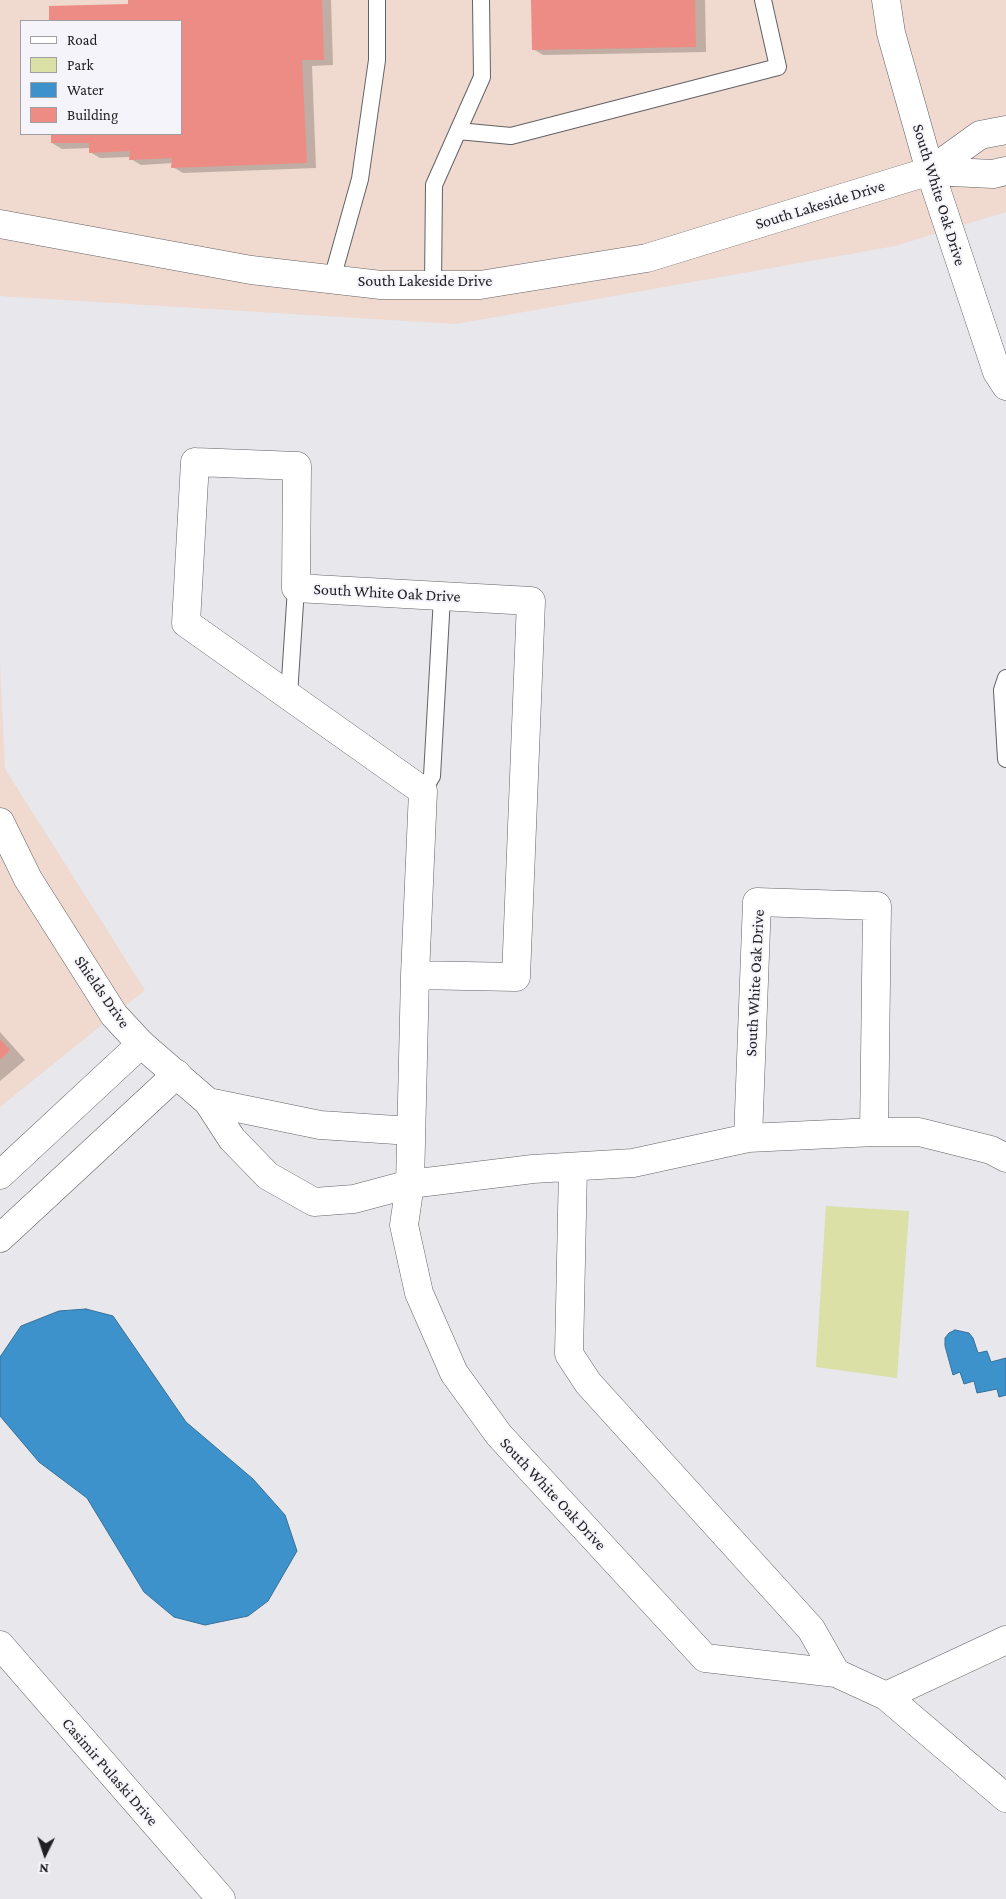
<!DOCTYPE html>
<style>
body{margin:0}
#map{position:relative;width:1006px;height:1899px;overflow:hidden;background:#e7e7ec;font-family:"Crimson Pro",serif}
canvas{display:block}
.legend{position:absolute;left:20px;top:20px;width:162px;height:115px;box-sizing:border-box;background:#f5f4fa;border:1px solid #a0a0a4;margin:0;padding:6px 9px;list-style:none;font-size:15px;color:#212123}
.legend li{display:flex;align-items:center;gap:10px;height:25px}
.legend b{width:25px;border:1px solid #a0a0a4}
.north{position:absolute;left:20px;top:1829px;width:50px;height:50px;-webkit-text-stroke:4px #f5f4fa;paint-order:stroke;rotate:184deg;font-size:14px;font-weight:700;line-height:20px;text-align:center;color:#212123}
.north::after{content:'';display:block;margin:auto;width:18px;height:22px;background:#212123;clip-path:polygon(50% 0,100% 100%,50% 72%,0 100%)}
</style>
<div id="map">
<canvas width="1006" height="1899"></canvas>
<ul class="legend">
<li><b style="height:6px;background:#fff"></b>Road</li>
<li><b style="height:14px;background:#dae0a6"></b>Park</li>
<li><b style="height:14px;background:#3e92cc"></b>Water</li>
<li><b style="height:14px;background:#ed8c84"></b>Building</li>
</ul>
<div class="north">N</div>
</div>
<script>
const c = document.querySelector('canvas').getContext('2d');
c.lineJoin = 'round';
function paint(path, color) {
  c.fillStyle = color;
  c.fill(path, 'evenodd');
}
function toPath(rows) {
  const path = new Path2D();
  for (const r of rows) {
    path.moveTo(r[0], r[1]);
    for (let i = 2; i < r.length; i += 2) path.lineTo(r[i], r[i + 1]);
  }
  return path;
}
function trace(path, color, width, dash) {
  c.strokeStyle = color;
  c.lineWidth = width;
  c.lineCap = dash ? 'butt' : 'round';
  c.setLineDash(dash || []);
  c.stroke(path);
}
function label(font, color, halo, rows, align = 'center') {
  c.font = font + ' "Crimson Pro",serif';
  c.lineWidth = 4;
  c.setLineDash([]);
  c.textBaseline = 'middle';
  c.strokeStyle = halo;
  c.fillStyle = color;
  for (const [text, x, y, turn = 0] of rows) {
    c.save();
    c.translate(x, y);
    c.rotate((+turn || 0) * Math.PI / 180);
    c.textAlign = isNaN(turn) ? turn : align;
    if (halo) c.strokeText(text, 0, 0);
    c.fillText(text, 0, 0);
    c.restore();
  }
}
paint(toPath([
 [0,0,1006,0,1006,212,895,246,456,324,0,296],
 [21,21,181,21,181,134,21,134],
 [0,664,5,769,145,990,0,1107]
]), '#f0d9ce');
paint(toPath([
 [826,1206,909,1211,897,1378,816,1367]
]), '#dae0a6');
const water = toPath([
 [86,1309,113,1316,186,1422,253,1479,285,1515,297,1551,268,1601,248,1616,205,1625,174,1617,144,1592,87,1498,39,1462,0,1416,0,1357,21,1326,59,1311,86,1309],
 [955,1330,969,1333,973,1338,978,1353,987,1351,991,1362,1006,1358,1006,1395,999,1397,997,1389,977,1393,974,1381,964,1384,960,1372,953,1375,945,1346,945,1338,949,1333,955,1330]
]);
paint(water, '#3e92cc');
trace(water, '#357099', 1);
paint(toPath([
 [129,0,331,0,333,65,312,66,316,168,183,173,173,167,173,163,141,165,131,159,131,157,100,158,90,152,90,148,62,149,52,143,52,134,181,134,181,21,50,21,50,7,129,5],
 [532,0,705,0,706,52,543,55,533,49],
 [0,1032,25,1060,0,1081]
]), '#0003');
paint(toPath([
 [128,0,322,0,324,60,302,60,307,163,171,168,172,158,129,160,130,151,89,153,89,143,51,143,51,134,181,134,181,21,49,21,49,6,128,4],
 [531,0,695,0,696,47,532,50],
 [0,1039,10,1050,0,1060]
]), '#ed8c84');
const service = toPath([
 [458,131,511,136,778,67,763,0],
 [332,279,360,179,377,60,377,0],
 [433,285,434,185,482,77,481,0],
 [1006,678,1002,690,1006,759],
 [289,695,296,588],
 [423,791,432,776,442,597]
]);
const minor = toPath([
 [195,462,297,466,296,588,531,601,516,977,415,975,423,791,186,623,195,462],
 [415,975,410,1184,404,1225,419,1293,454,1373,499,1435,705,1658,836,1673,886,1696,1006,1798],
 [141,1044,208,1102,232,1139,268,1176,314,1202,354,1199,410,1184,533,1169,633,1163,748,1138,874,1132,919,1132,991,1150,1006,1158],
 [208,1102,320,1125,411,1131],
 [748,1138,757,902,877,906,874,1132],
 [573,1167,569,1354,588,1383,811,1629,836,1673],
 [886,1696,1006,1640]
]);
const tertiary = toPath([
 [886,0,891,33,930,171,997,372,1006,386],
 [930,171,993,174,1006,171],
 [0,224,251,270,381,285,480,285,647,258,930,171,980,135,1006,130],
 [0,822,28,879,114,1015,141,1044,0,1175],
 [0,1238,177,1074],
 [0,1645,221,1899]
]);
trace(service, '#626266', 18);
trace(minor, '#626266', 29);
trace(tertiary, '#626266', 29);
trace(service, '#fff', 16);
trace(minor, '#fff', 28);
trace(tertiary, '#fff', 28);
label('16px', '#212123', '#f5f4fa', [
 ["South White Oak Drive",939,195,73],
 ["South Lakeside Drive",820,205,-17],
 ["South Lakeside Drive",425,281],
 ["South White Oak Drive",387,593,3],
 ["South White Oak Drive",755,983,-87],
 ["Shields Drive",102,992,55],
 ["South White Oak Drive",553,1494,47],
 ["Casimir Pulaski Drive",110,1772,49]
]);
</script>
